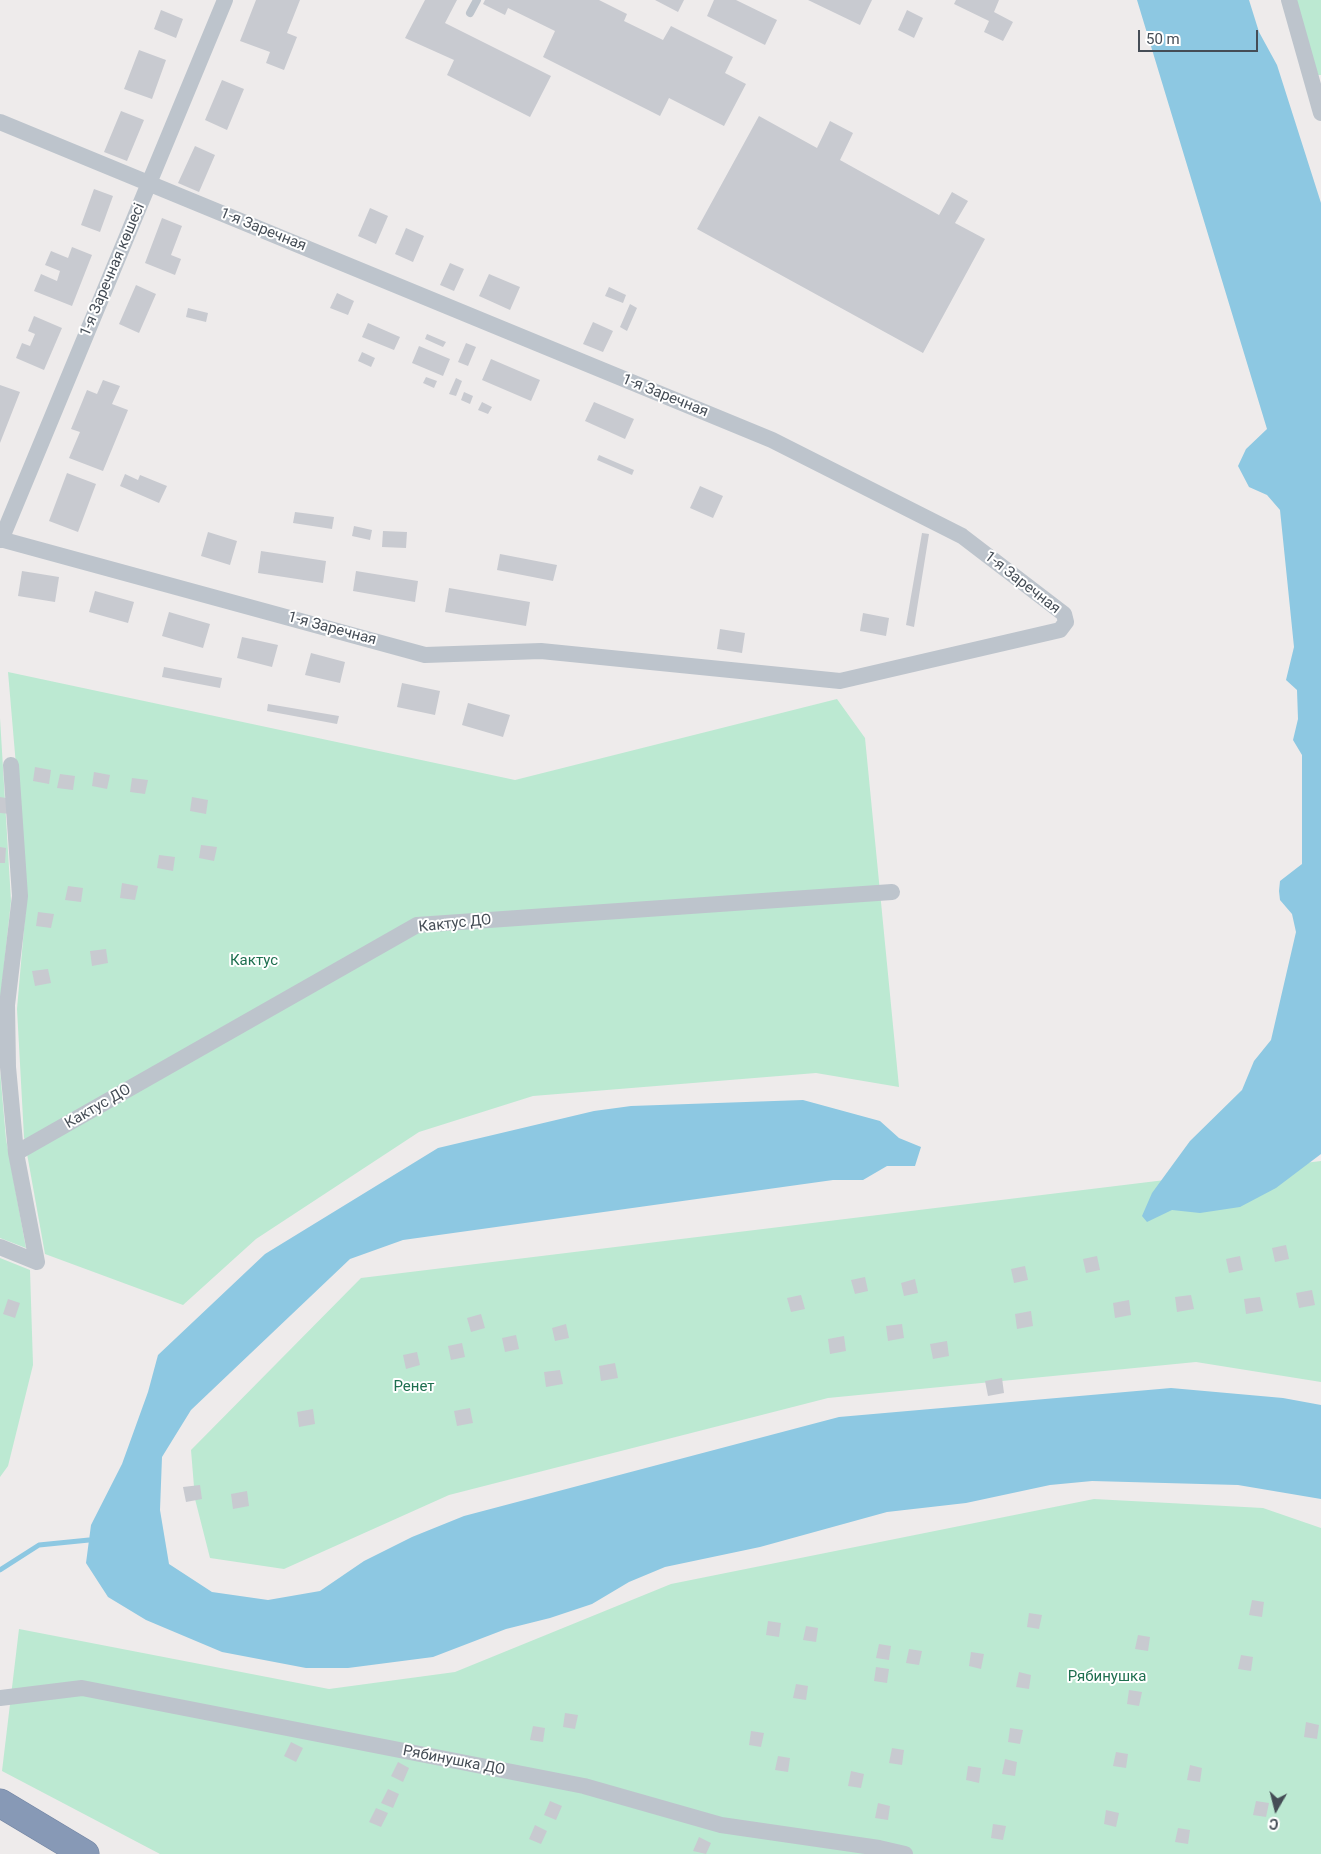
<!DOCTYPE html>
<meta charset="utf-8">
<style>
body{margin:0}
#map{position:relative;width:1321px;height:1854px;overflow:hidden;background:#eeebeb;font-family:Roboto,sans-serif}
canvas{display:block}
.north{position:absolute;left:1251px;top:1784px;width:50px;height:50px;-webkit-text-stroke:4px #fff;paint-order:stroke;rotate:188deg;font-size:14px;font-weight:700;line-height:20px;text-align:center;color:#454d56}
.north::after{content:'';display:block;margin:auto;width:18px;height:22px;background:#454d56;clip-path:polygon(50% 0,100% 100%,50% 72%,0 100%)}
.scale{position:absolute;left:1138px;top:30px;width:120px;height:22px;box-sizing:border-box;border:2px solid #454d56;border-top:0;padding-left:6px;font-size:15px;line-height:18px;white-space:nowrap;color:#454d56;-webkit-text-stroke:4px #fff;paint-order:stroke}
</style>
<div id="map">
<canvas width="1321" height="1854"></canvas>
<div class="north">С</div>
<div class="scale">50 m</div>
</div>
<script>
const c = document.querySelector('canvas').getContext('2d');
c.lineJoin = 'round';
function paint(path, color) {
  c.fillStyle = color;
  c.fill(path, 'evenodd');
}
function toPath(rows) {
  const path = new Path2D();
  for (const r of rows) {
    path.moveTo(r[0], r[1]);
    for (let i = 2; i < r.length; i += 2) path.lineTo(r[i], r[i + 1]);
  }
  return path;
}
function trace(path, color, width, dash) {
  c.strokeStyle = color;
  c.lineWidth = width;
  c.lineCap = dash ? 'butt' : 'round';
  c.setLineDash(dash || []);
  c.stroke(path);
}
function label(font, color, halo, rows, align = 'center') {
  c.font = font + ' Roboto,sans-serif';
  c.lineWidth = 4;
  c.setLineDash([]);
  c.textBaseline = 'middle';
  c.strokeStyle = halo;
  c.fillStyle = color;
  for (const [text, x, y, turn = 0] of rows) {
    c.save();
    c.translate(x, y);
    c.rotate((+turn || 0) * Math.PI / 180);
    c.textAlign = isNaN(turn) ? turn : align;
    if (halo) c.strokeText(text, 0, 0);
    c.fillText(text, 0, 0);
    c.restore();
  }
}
paint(toPath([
 [1295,0,1321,0,1321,75,1318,75],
 [8,672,515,780,837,699,865,738,899,1087,816,1073,533,1096,419,1132,256,1239,183,1305,45,1254,24,1137,17,1009,27,894],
 [0,718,11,901,0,1003],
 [0,1071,6,1139,26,1248,0,1238],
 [1321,1161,1321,1382,1196,1362,828,1398,449,1495,284,1569,210,1558,195,1499,191,1450,361,1278],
 [0,1258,30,1270,33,1365,8,1466,0,1477],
 [1094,1499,1263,1508,1321,1528,1321,1854,160,1854,2,1771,19,1629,329,1689,455,1672,671,1584]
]), '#bce9d2');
paint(toPath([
 [1137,0,1249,0,1259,32,1277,65,1321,203,1321,1154,1276,1188,1240,1207,1200,1213,1172,1210,1147,1222,1142,1216,1152,1193,1190,1141,1242,1090,1254,1061,1271,1040,1296,932,1292,914,1280,900,1279,891,1280,881,1302,864,1302,755,1293,740,1298,719,1297,690,1286,680,1294,647,1280,510,1267,495,1249,487,1238,466,1246,449,1267,429],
 [803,1100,880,1121,899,1138,921,1147,915,1166,887,1166,863,1180,833,1180,403,1240,350,1259,191,1410,162,1457,160,1510,169,1564,212,1592,268,1600,320,1591,364,1561,412,1537,464,1516,839,1417,1171,1388,1283,1398,1321,1405,1321,1499,1238,1485,1092,1481,1050,1485,966,1503,887,1512,760,1547,665,1567,629,1582,592,1604,550,1618,506,1629,433,1657,348,1668,306,1668,222,1652,146,1620,108,1597,86,1563,91,1525,122,1464,148,1392,158,1355,265,1254,438,1148,594,1111,631,1106]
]), '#8dc8e2');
trace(toPath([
 [0,1570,39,1545,89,1540]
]), '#8dc8e2', 5);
paint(toPath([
 [256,0,300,0,287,33,297,37,284,70,266,63,270,52,240,41],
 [425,0,457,0,445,23,551,76,530,117,447,75,454,60,405,38],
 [485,0,599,0,627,14,624,21,663,40,671,26,733,57,725,73,746,84,724,126,669,98,660,116,543,57,555,31,508,8,505,15,483,4],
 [655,0,684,0,678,12],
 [714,0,736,0,777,20,765,45,707,16],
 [808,0,872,0,860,25],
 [956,0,999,0,994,12,1013,22,1003,41,984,32,989,21,954,4],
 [161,10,183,19,176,38,154,29],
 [907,10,923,18,914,38,898,30],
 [139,50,166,60,152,99,124,89],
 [222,80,244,89,227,130,205,120],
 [121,111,144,120,127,161,104,152],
 [759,116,817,148,830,121,853,133,840,160,939,215,952,192,968,201,955,223,985,239,923,353,697,229],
 [195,146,215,155,199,192,178,183],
 [94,189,113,196,100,232,81,225],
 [370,208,388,216,376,244,358,236],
 [162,218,182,226,171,255,181,259,175,275,145,263],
 [406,228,424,236,413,262,395,254],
 [72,247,92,255,72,306,34,291,41,274,57,281,60,271,45,265,51,251,68,258],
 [450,263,464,269,454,291,440,285],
 [489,274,520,287,510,310,479,296],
 [136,285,156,294,139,333,119,324],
 [609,287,626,295,623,303,605,296],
 [337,293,354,301,348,315,330,308],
 [630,304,637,308,627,331,620,327],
 [188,308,208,313,206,322,186,317],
 [34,316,62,328,44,370,16,358,22,343,30,346,35,334,28,331],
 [593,322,613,331,603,352,583,344],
 [368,323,400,337,394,350,362,337],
 [427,334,446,342,443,347,425,339],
 [466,343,476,347,468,366,458,362],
 [419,346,450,359,443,376,412,363],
 [362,352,375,358,371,367,358,361],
 [491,359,540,380,531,401,482,380],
 [426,377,437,381,434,388,423,383],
 [456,378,462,381,456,396,449,394],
 [103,380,120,386,112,404,128,410,103,471,69,458,80,432,71,429,87,390,97,394],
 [0,385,20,392,0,443],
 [464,392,473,396,470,404,461,400],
 [482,402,492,407,488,414,478,410],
 [594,402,634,419,625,439,585,421],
 [599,455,634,470,632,475,597,460],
 [67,473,96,484,78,532,49,521],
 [125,474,138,480,140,475,167,486,159,503,120,486],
 [700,486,723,496,713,518,690,508],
 [295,512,334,517,332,529,293,523],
 [354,526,372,530,370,540,352,536],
 [383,531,407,532,406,548,382,547],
 [208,532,237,541,230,565,201,556],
 [922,533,929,534,914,627,906,625],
 [261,551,326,561,323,583,258,573],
 [500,554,557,565,553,581,497,570],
 [22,571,59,577,55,602,18,596],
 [356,571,418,581,415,602,353,591],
 [449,588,530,602,526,626,445,612],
 [95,591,134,602,128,623,89,612],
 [169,612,210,624,203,648,162,636],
 [863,613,889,618,886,636,860,631],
 [720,629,745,633,742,653,717,649],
 [242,637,278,645,272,667,237,658],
 [311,653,345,662,340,683,305,675],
 [164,667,222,678,220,688,162,677],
 [402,683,440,691,435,715,397,707],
 [468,703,510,715,503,737,462,725],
 [268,704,339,716,337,724,267,711],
 [35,767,51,770,49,784,33,781],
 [94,772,110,775,107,789,92,786],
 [60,774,75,776,73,790,57,788],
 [132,778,148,780,145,794,130,792],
 [0,797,12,799,11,814,0,813],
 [192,797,208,800,206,814,190,811],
 [201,845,217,847,214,861,199,858],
 [0,847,6,848,5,863,0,863],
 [159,855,175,857,173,871,157,868],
 [122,883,138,886,135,900,120,898],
 [68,886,83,888,81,902,65,900],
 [38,912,54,914,51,928,36,926],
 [106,949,108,963,92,966,90,951],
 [48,969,51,983,35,986,32,971],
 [1286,1245,1289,1259,1275,1262,1272,1248],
 [1097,1256,1100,1270,1086,1273,1083,1259],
 [1240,1256,1243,1270,1229,1273,1226,1259],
 [1025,1266,1028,1280,1014,1283,1011,1269],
 [865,1277,868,1291,855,1294,851,1280],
 [915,1279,918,1293,904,1296,901,1283],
 [1312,1290,1315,1305,1299,1308,1296,1293],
 [801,1295,805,1309,791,1312,787,1298],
 [1191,1295,1194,1309,1177,1312,1175,1297],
 [1260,1297,1263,1311,1246,1314,1244,1299],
 [8,1299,20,1303,15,1318,3,1314],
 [1129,1300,1131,1315,1115,1318,1113,1303],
 [1031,1311,1033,1326,1017,1329,1015,1314],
 [481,1314,485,1328,471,1332,467,1318],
 [566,1324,569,1338,555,1341,552,1328],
 [902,1324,904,1338,888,1341,886,1326],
 [516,1335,519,1349,505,1352,502,1338],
 [844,1336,846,1351,830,1354,828,1339],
 [947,1341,949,1356,933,1359,930,1344],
 [462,1343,465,1357,451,1360,448,1346],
 [417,1352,420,1365,406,1369,403,1355],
 [615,1363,618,1378,601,1381,599,1366],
 [560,1370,563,1384,546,1387,544,1372],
 [1002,1378,1004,1393,988,1396,985,1381],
 [470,1408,473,1423,457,1426,454,1411],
 [313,1409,315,1424,299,1427,297,1412],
 [200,1485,202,1499,186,1502,183,1487],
 [247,1491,249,1506,233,1509,231,1494],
 [1252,1600,1264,1602,1262,1617,1249,1615],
 [1029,1613,1042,1615,1039,1629,1027,1627],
 [768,1621,781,1623,779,1637,766,1635],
 [806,1626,818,1628,816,1642,803,1640],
 [1138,1635,1150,1637,1148,1651,1135,1649],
 [879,1644,891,1646,889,1660,876,1658],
 [909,1649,922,1651,919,1665,906,1663],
 [971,1652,984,1654,981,1669,969,1666],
 [1241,1655,1253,1657,1251,1671,1238,1669],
 [876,1667,889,1669,887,1683,874,1681],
 [1019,1672,1031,1675,1029,1689,1016,1687],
 [796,1684,808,1686,806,1700,793,1698],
 [1129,1690,1142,1692,1139,1706,1127,1704],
 [565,1713,578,1715,575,1729,563,1727],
 [1306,1722,1319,1725,1317,1739,1304,1737],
 [533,1726,545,1728,543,1742,530,1740],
 [1010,1728,1023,1730,1020,1744,1008,1742],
 [751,1731,764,1733,761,1747,749,1745],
 [291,1742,303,1748,296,1762,284,1756],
 [892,1748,904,1750,902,1765,889,1763],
 [1116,1752,1128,1754,1126,1768,1113,1766],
 [778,1756,790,1758,788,1772,775,1770],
 [1005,1759,1017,1762,1015,1776,1002,1774],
 [398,1762,409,1768,403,1782,391,1776],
 [1190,1765,1202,1768,1200,1782,1187,1780],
 [968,1766,981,1768,979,1783,966,1780],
 [851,1771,864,1774,861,1788,848,1786],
 [388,1789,399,1794,393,1808,381,1803],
 [550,1801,562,1806,556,1820,544,1815],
 [1256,1801,1269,1803,1266,1817,1253,1815],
 [878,1803,890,1806,888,1820,875,1818],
 [376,1808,388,1813,381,1827,369,1822],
 [1106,1810,1119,1813,1116,1827,1104,1824],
 [993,1824,1006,1826,1003,1840,991,1838],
 [535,1825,547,1831,541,1844,529,1839],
 [1178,1828,1190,1830,1188,1844,1175,1842],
 [699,1837,711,1843,706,1854,693,1851]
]), '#c8cad0');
const highway = toPath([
 [0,1803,85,1854]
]);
trace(highway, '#7284a2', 29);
trace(toPath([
 [470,13,477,0]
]), '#bdc4cc', 8);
trace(toPath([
 [1289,0,1321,113],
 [0,122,772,440,962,536,1064,614,1066,622,1060,630,840,681,541,651,425,655,0,539],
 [1,540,225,0],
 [11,765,20,896,7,1005,8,1067,16,1153,37,1262],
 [16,1153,417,925,892,892],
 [0,1247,37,1262],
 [0,1698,82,1688,584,1786,721,1825,879,1848,905,1854]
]), '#bdc4cc', 16);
trace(highway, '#8799b6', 28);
label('15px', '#454d56', '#fff', [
 ["1-я Заречная",263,230,22],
 ["1-я Заречная көшесі",113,270,-67],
 ["1-я Заречная",665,396,22],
 ["1-я Заречная",1022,583,38],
 ["1-я Заречная",332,629,15],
 ["Кактус ДО",455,924,-6],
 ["Кактус ДО",98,1107,-30],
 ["Рябинушка ДО",454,1761,11]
]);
label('15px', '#1e6f4f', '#fff', [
 ["Кактус",254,961],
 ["Ренет",414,1387],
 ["Рябинушка",1107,1677]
]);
</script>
